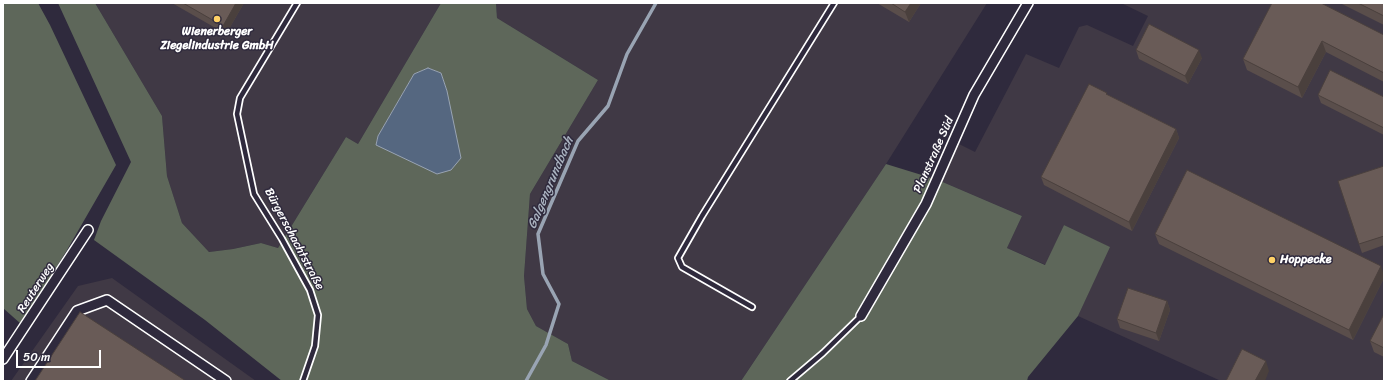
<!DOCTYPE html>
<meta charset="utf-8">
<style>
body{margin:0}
#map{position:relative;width:1387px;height:384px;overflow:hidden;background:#2f2a3d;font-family:Sriracha,sans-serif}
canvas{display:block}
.frame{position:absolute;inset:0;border:4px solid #fff;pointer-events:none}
.scale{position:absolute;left:16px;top:350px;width:85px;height:18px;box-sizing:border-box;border:2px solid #fff;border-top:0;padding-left:5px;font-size:12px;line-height:14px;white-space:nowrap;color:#fff;-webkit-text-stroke:3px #2f2a3d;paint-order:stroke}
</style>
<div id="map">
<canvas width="1387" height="384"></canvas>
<div class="frame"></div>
<div class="scale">50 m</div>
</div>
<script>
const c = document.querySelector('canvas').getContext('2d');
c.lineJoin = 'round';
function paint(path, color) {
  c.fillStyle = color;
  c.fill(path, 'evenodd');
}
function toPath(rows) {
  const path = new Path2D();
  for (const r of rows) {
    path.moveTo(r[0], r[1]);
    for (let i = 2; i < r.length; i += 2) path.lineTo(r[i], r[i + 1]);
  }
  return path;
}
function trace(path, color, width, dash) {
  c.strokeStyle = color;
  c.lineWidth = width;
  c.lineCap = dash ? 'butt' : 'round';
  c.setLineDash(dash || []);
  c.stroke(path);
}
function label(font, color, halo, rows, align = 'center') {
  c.font = font + ' Sriracha,sans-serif';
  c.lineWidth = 3;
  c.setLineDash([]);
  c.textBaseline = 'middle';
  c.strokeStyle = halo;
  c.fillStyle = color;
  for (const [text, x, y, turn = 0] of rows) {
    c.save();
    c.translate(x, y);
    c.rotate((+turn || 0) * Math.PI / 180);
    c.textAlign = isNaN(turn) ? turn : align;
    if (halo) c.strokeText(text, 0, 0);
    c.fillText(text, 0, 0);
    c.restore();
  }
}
paint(toPath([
 [95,3,441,3,358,144,346,137,278,248,261,243,233,249,209,252,182,223,167,176,162,116],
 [496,3,987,3,886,164,741,381,611,381,572,361,568,344,536,326,527,309,524,276,530,194,598,80,497,18],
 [1121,3,1384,3,1384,381,1221,381,1078,316,1109,247,1064,225,1046,265,1007,248,1022,216,938,180,959,144,975,152,1026,54,1059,68,1079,27,1087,25,1133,46,1148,16],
 [112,278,256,381,11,381,78,286]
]), '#403945');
paint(toPath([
 [3,3,38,3,50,25,116,165,67,250,21,324,3,308],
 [58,3,95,3,162,116,167,176,182,223,209,252,233,249,261,243,278,248,346,137,358,144,441,3,496,3,497,18,598,80,530,194,524,276,527,309,536,326,568,344,572,361,611,381,282,381,205,320,94,240,101,221,131,162],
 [428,68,441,73,447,91,376,144,378,136,414,74],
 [886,164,938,180,1022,216,1007,248,1045,265,1064,225,1110,247,1078,316,1028,377,1027,381,741,381]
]), '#5e675a');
const water = toPath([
 [428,68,441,73,447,91,461,158,451,170,437,174,376,145,378,136,414,74,428,68]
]);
paint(water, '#556780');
trace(water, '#99a4b3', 1);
trace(toPath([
 [526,381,546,345,559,304,543,274,538,234,578,141,608,106,627,54,656,3]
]), '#99a4b3', 3.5);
const service = toPath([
 [297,3,240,98,237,114,254,194,282,239,310,290,318,315,315,346,303,381],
 [752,307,682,267,678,258,702,216,834,3],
 [790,381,823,353,861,316]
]);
const minor = toPath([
 [861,316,926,204,974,95,1028,3],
 [3,359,88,230],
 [31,381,77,311,107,300,226,381]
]);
trace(service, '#fff', 8);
trace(minor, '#fff', 12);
trace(service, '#2f2a3d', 4.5);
trace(minor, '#2f2a3d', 9);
paint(toPath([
 [172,3,244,3,226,34],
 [877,3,921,3,909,22],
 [1272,3,1384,35,1384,82,1326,52,1302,98,1247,70,1243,59],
 [1340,3,1384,3,1384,25],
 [1136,50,1202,58,1188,84,1139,59],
 [1108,95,1176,129,1179,138,1132,231,1044,185,1041,177],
 [1318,95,1384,97,1384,135,1321,103],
 [1384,167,1384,245,1362,253,1359,244],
 [1155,234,1384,275,1384,278,1353,340,1159,244],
 [1167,301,1170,310,1159,341,1120,328,1117,319],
 [1384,314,1384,357,1374,352,1370,341]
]), '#5a4e4b');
paint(toPath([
 [236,3,244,3,226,34,223,26],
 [911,3,921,3,909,22,905,12],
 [1322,41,1326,52,1302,98,1298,87],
 [1199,50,1202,58,1188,84,1185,76],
 [1176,129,1179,138,1132,231,1129,222],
 [1381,266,1384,275,1384,278,1353,340,1349,330],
 [1167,301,1170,310,1159,341,1156,333],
 [1266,361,1269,371,1265,381,1255,381]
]), '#4a403d');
const building = toPath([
 [183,3,236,3,223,26,183,3],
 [891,3,911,3,905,12,891,3],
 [1272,3,1321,3,1384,35,1384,73,1322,41,1298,87,1243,59,1272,3],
 [1358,3,1384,3,1384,16,1358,3],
 [1149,24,1199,50,1185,76,1136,50,1149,24],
 [1330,70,1384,97,1384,128,1318,95,1330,70],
 [1089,84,1107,93,1106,94,1176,129,1129,222,1041,177,1089,84],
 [1384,166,1384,236,1359,244,1338,181,1384,166],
 [1187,170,1381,266,1349,330,1155,234,1187,170],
 [1128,288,1167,301,1156,333,1117,319,1128,288],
 [80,312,186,381,35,381,80,312],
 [1384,314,1384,348,1370,341,1384,314],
 [1242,349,1266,361,1255,381,1226,381,1242,349]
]);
paint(building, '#695b57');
trace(building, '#4a403d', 1);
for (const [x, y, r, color] of [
 [217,19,4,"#ffd166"],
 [1272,260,4,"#ffd166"]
]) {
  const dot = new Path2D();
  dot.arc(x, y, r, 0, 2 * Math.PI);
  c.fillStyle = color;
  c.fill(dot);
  trace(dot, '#2f2a3d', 1.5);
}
label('bold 12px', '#fff', '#2f2a3d', [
 ["Wienerberger",217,32],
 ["Ziegelindustrie GmbH",217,46],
 ["Hoppecke",1280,260,"left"]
]);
label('12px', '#fff', '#2f2a3d', [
 ["Planstraße Süd",934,155,-66],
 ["Bürgerschachtstraße",294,239,62],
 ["Reuterweg",36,288,-57]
]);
label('italic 13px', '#aab3c0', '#2f2a3d', [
 ["Galgengrundbach",551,183,-67]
]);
</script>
